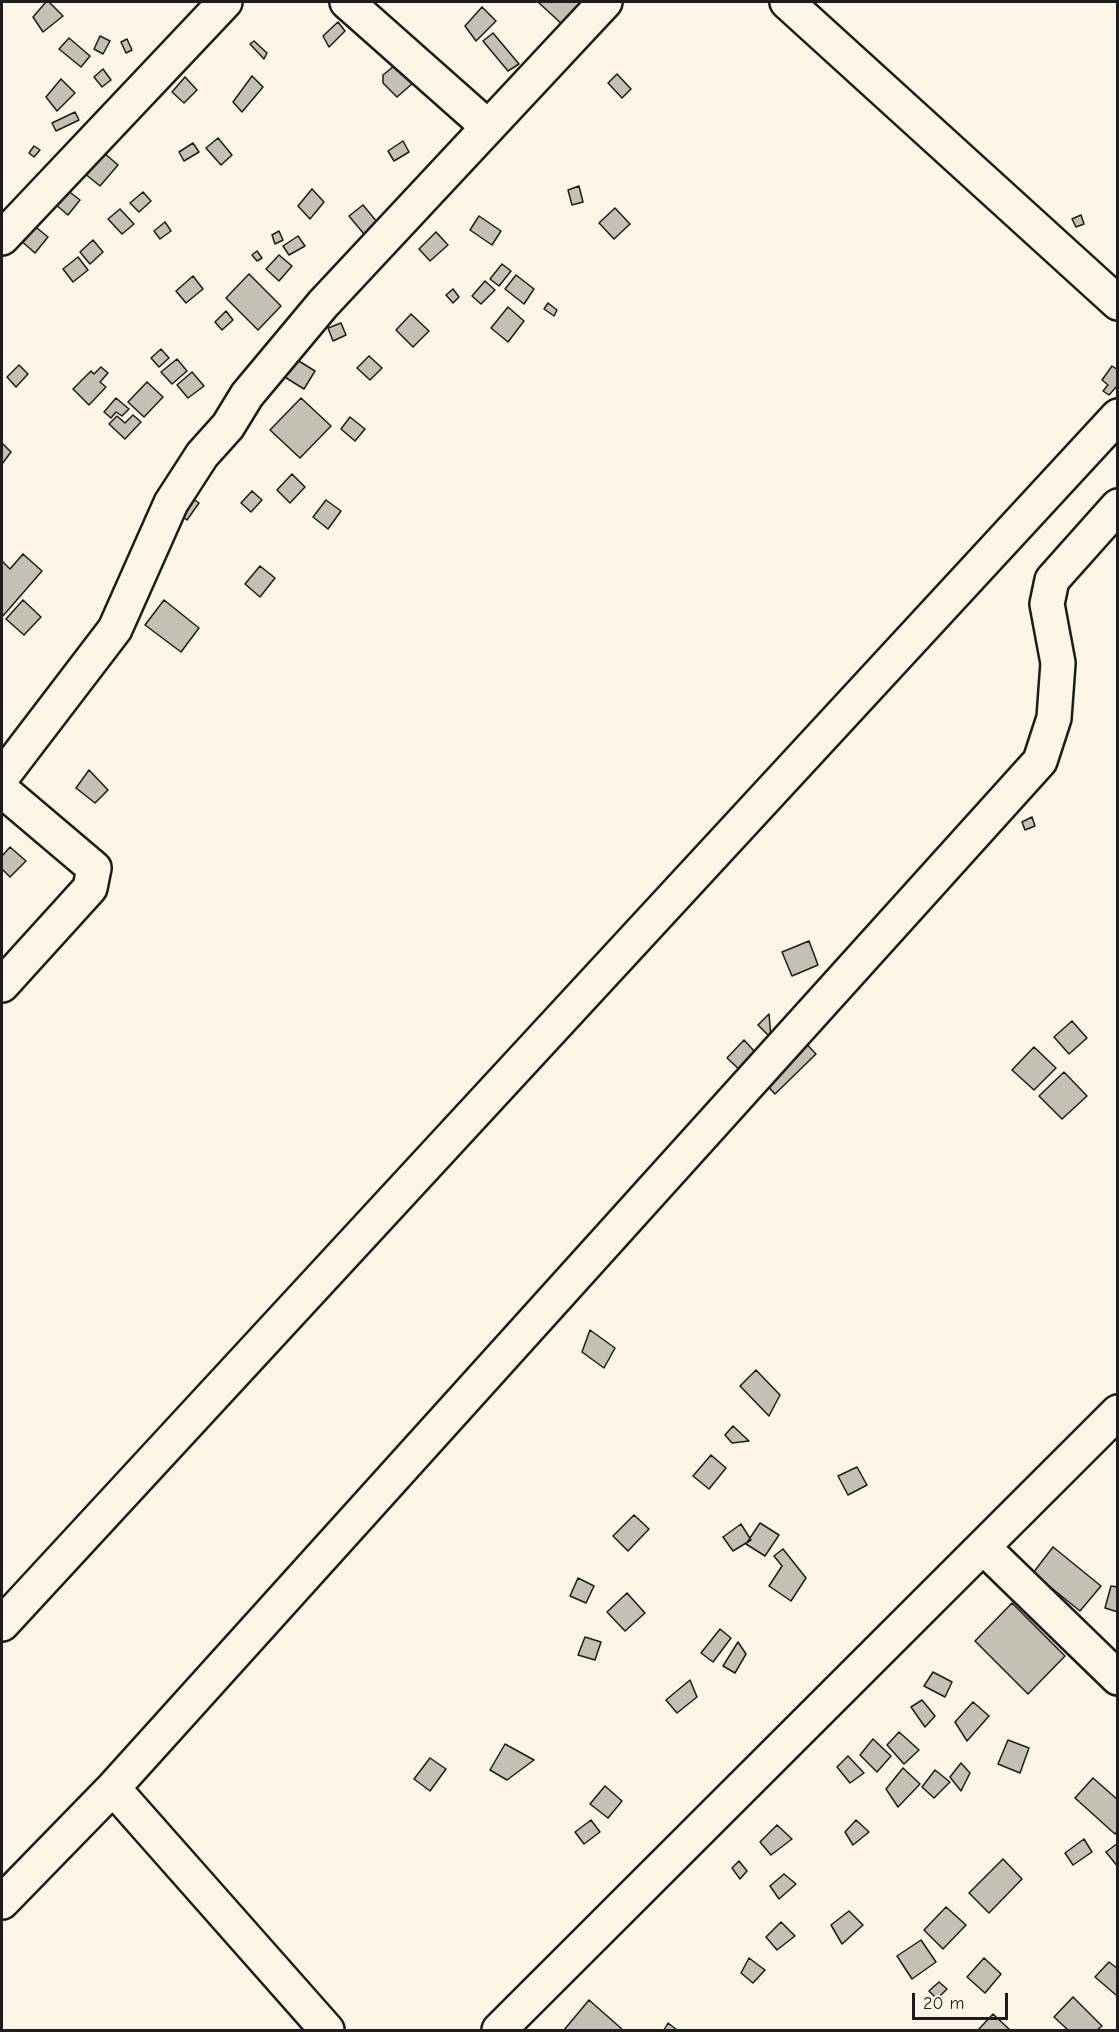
<!DOCTYPE html>
<style>
body{margin:0}
#map{position:relative;width:1119px;height:2032px;overflow:hidden;background:#fcf5e5;font-family:"Comic Neue",sans-serif}
canvas{display:block}
.frame{position:absolute;inset:0;border:3px solid #1c1c1c;pointer-events:none}
.scale{position:absolute;left:912px;top:1993px;width:96px;height:27px;box-sizing:border-box;border:3px solid #1c1c1c;border-top:0;padding-left:8px;font-size:18px;line-height:21px;white-space:nowrap;color:#1c1c1c;-webkit-text-stroke:4px #fcf5e5;paint-order:stroke}
</style>
<div id="map">
<canvas width="1119" height="2032"></canvas>
<div class="frame"></div>
<div class="scale">20 m</div>
</div>
<script>
const c = document.querySelector('canvas').getContext('2d');
c.lineJoin = 'round';
function paint(path, color) {
  c.fillStyle = color;
  c.fill(path, 'evenodd');
}
function toPath(rows) {
  const path = new Path2D();
  for (const r of rows) {
    path.moveTo(r[0], r[1]);
    for (let i = 2; i < r.length; i += 2) path.lineTo(r[i], r[i + 1]);
  }
  return path;
}
function trace(path, color, width, dash) {
  c.strokeStyle = color;
  c.lineWidth = width;
  c.lineCap = dash ? 'butt' : 'round';
  c.setLineDash(dash || []);
  c.stroke(path);
}
const building = toPath([
 [46,2,49,2,63,16,43,32,33,17,46,2],
 [538,2,584,2,564,26,538,2],
 [482,7,496,21,476,41,465,26,482,7],
 [338,22,345,31,329,47,323,36,338,22],
 [493,33,519,64,508,71,483,41,493,33],
 [100,36,110,41,103,54,94,49,100,36],
 [69,38,90,56,81,67,59,49,69,38],
 [127,39,132,50,126,53,121,42,127,39],
 [254,41,267,53,264,59,250,44,254,41],
 [394,66,413,83,397,97,383,83,383,75,394,66],
 [103,69,111,80,102,87,94,77,103,69],
 [617,74,631,89,622,98,608,83,617,74],
 [252,76,263,87,242,112,233,102,252,76],
 [185,77,197,90,184,103,172,92,185,77],
 [61,79,75,93,57,111,46,97,61,79],
 [75,112,79,120,56,131,52,123,75,112],
 [218,138,232,155,221,165,206,148,218,138],
 [403,141,409,152,394,161,388,151,403,141],
 [193,143,199,152,184,161,179,152,193,143],
 [34,146,40,150,34,157,29,153,34,146],
 [103,152,118,165,100,186,84,173,103,152],
 [579,186,583,202,572,205,568,190,579,186],
 [312,189,324,202,310,219,298,206,312,189],
 [67,190,80,200,68,215,55,204,67,190],
 [143,192,151,201,139,212,130,203,143,192],
 [363,205,377,222,364,234,349,216,363,205],
 [615,208,630,224,614,239,599,223,615,208],
 [120,209,134,224,122,234,108,219,120,209],
 [1081,215,1084,224,1076,227,1072,219,1081,215],
 [479,216,501,231,492,245,470,230,479,216],
 [165,222,171,231,160,239,154,231,165,222],
 [32,224,48,237,35,253,19,239,32,224],
 [279,231,283,240,275,244,272,235,279,231],
 [436,232,448,245,430,261,419,249,436,232],
 [298,236,305,246,289,255,283,246,298,236],
 [93,240,103,252,90,264,80,252,93,240],
 [257,251,262,258,257,261,252,255,257,251],
 [279,255,292,266,279,281,266,269,279,255],
 [78,257,88,270,73,282,63,269,78,257],
 [502,264,511,271,499,286,490,279,502,264],
 [249,274,281,306,258,330,226,298,249,274],
 [516,275,534,289,524,304,505,289,516,275],
 [193,276,203,289,186,303,176,291,193,276],
 [485,281,495,290,481,304,472,296,485,281],
 [453,289,459,297,453,303,446,295,453,289],
 [548,303,557,310,554,316,544,309,548,303],
 [508,307,524,321,508,342,491,328,508,307],
 [226,311,233,320,222,330,215,322,226,311],
 [411,314,429,331,413,347,396,330,411,314],
 [341,323,346,335,333,341,328,328,341,323],
 [161,349,169,358,159,367,151,358,161,349],
 [369,356,382,368,370,380,357,368,369,356],
 [294,358,315,371,304,389,283,376,294,358],
 [177,359,187,371,172,384,161,372,177,359],
 [19,365,28,374,16,387,7,377,19,365],
 [1112,366,1118,370,1118,385,1109,395,1103,391,1108,385,1102,380,1112,366],
 [101,367,108,373,100,382,106,387,89,405,73,389,91,371,94,374,101,367],
 [192,372,204,386,188,398,177,385,192,372],
 [147,382,163,397,144,417,128,402,147,382],
 [116,398,129,409,122,416,116,412,111,418,104,412,116,398],
 [301,398,331,426,300,458,270,430,301,398],
 [133,415,141,422,125,439,109,424,117,416,125,423,133,415],
 [350,417,365,429,355,441,341,429,350,417],
 [2,443,11,452,2,464,2,443],
 [292,474,305,487,290,503,277,490,292,474],
 [252,491,262,500,251,512,241,503,252,491],
 [186,494,199,503,187,520,175,511,186,494],
 [326,500,341,511,328,529,313,517,326,500],
 [23,554,42,571,2,617,2,561,10,569,23,554],
 [260,566,275,578,260,597,245,584,260,566],
 [23,600,41,617,24,635,6,619,23,600],
 [164,600,199,628,181,652,145,625,164,600],
 [89,770,108,790,95,803,76,788,89,770],
 [1032,817,1035,826,1025,830,1022,822,1032,817],
 [10,847,26,861,10,877,2,869,2,856,10,847],
 [809,941,818,965,792,976,782,952,809,941],
 [769,1014,771,1038,758,1025,769,1014],
 [1072,1021,1087,1038,1069,1054,1054,1037,1072,1021],
 [800,1037,816,1054,775,1094,758,1076,800,1037],
 [744,1040,755,1052,742,1072,727,1058,744,1040],
 [1034,1047,1056,1068,1034,1090,1012,1070,1034,1047],
 [1064,1072,1087,1096,1062,1119,1039,1096,1064,1072],
 [590,1330,615,1348,604,1368,582,1352,590,1330],
 [756,1370,780,1395,769,1416,740,1386,756,1370],
 [733,1426,749,1441,732,1443,725,1435,733,1426],
 [711,1455,726,1468,709,1489,693,1476,711,1455],
 [857,1467,867,1485,848,1495,838,1476,857,1467],
 [634,1515,649,1529,628,1551,613,1536,634,1515],
 [760,1523,779,1535,765,1556,746,1544,760,1523],
 [741,1524,751,1540,733,1551,723,1537,741,1524],
 [1053,1547,1101,1586,1080,1611,1033,1573,1053,1547],
 [783,1549,806,1578,791,1601,769,1586,782,1566,774,1556,783,1549],
 [578,1578,594,1586,586,1603,570,1596,578,1578],
 [1111,1586,1118,1587,1118,1612,1105,1608,1111,1586],
 [627,1593,645,1613,625,1631,607,1612,627,1593],
 [1012,1603,1065,1656,1028,1694,975,1641,1012,1603],
 [720,1629,731,1638,713,1662,701,1653,720,1629],
 [585,1637,601,1642,595,1660,578,1655,585,1637],
 [738,1642,746,1654,735,1673,723,1666,738,1642],
 [933,1672,952,1682,945,1697,924,1686,933,1672],
 [690,1680,697,1697,677,1713,666,1700,690,1680],
 [922,1700,935,1716,925,1727,911,1707,922,1700],
 [973,1702,989,1716,967,1741,955,1722,973,1702],
 [899,1732,919,1750,904,1764,887,1745,899,1732],
 [873,1739,891,1756,877,1772,860,1755,873,1739],
 [1008,1740,1029,1748,1020,1773,998,1764,1008,1740],
 [505,1744,534,1760,507,1780,490,1770,505,1744],
 [848,1756,864,1773,850,1783,837,1767,848,1756],
 [430,1758,446,1769,430,1791,414,1779,430,1758],
 [961,1763,970,1773,961,1791,950,1777,961,1763],
 [903,1768,920,1784,898,1807,886,1789,903,1768],
 [935,1770,950,1782,934,1798,922,1787,935,1770],
 [1093,1778,1118,1800,1118,1831,1115,1834,1075,1798,1093,1778],
 [605,1786,622,1801,608,1818,590,1804,605,1786],
 [591,1820,600,1832,584,1844,575,1832,591,1820],
 [856,1820,869,1832,853,1845,845,1832,856,1820],
 [777,1825,792,1839,771,1855,760,1842,777,1825],
 [1084,1839,1092,1852,1073,1865,1065,1853,1084,1839],
 [1118,1843,1118,1867,1106,1852,1118,1843],
 [1003,1859,1022,1879,989,1913,969,1893,1003,1859],
 [739,1861,747,1871,740,1879,732,1868,739,1861],
 [784,1874,796,1884,779,1899,770,1886,784,1874],
 [946,1907,966,1925,943,1949,924,1930,946,1907],
 [849,1911,863,1925,842,1944,831,1925,849,1911],
 [781,1922,795,1936,777,1950,766,1937,781,1922],
 [921,1940,936,1962,912,1979,897,1956,921,1940],
 [749,1958,765,1970,753,1983,741,1973,749,1958],
 [984,1958,1001,1974,985,1993,967,1977,984,1958],
 [1109,1962,1118,1969,1118,1993,1116,1995,1095,1977,1109,1962],
 [939,1982,947,1989,937,1999,929,1991,939,1982],
 [1073,1997,1102,2026,1097,2030,1068,2030,1054,2017,1073,1997],
 [589,2000,623,2030,564,2030,589,2000],
 [993,2014,1010,2030,978,2030,993,2014],
 [668,2023,677,2030,664,2030,668,2023]
]);
paint(building, '#c4c0b3');
trace(building, '#1c1c1c', 1.5);
const minor = toPath([
 [347,2,488,127],
 [787,2,1118,303],
 [2,238,225,2],
 [2,777,115,629,171,503,202,455,228,426,247,395,323,304,605,2],
 [2,790,94,868,90,888,2,985],
 [983,1547,1118,1678],
 [2,1624,1118,416],
 [113,1788,327,2030],
 [2,1902,113,1788,1040,761,1054,718,1058,663,1047,604,1052,580,1118,506],
 [499,2030,1118,1412]
]);
trace(minor, '#1c1c1c', 38);
trace(minor, '#fcf5e5', 33);
</script>
